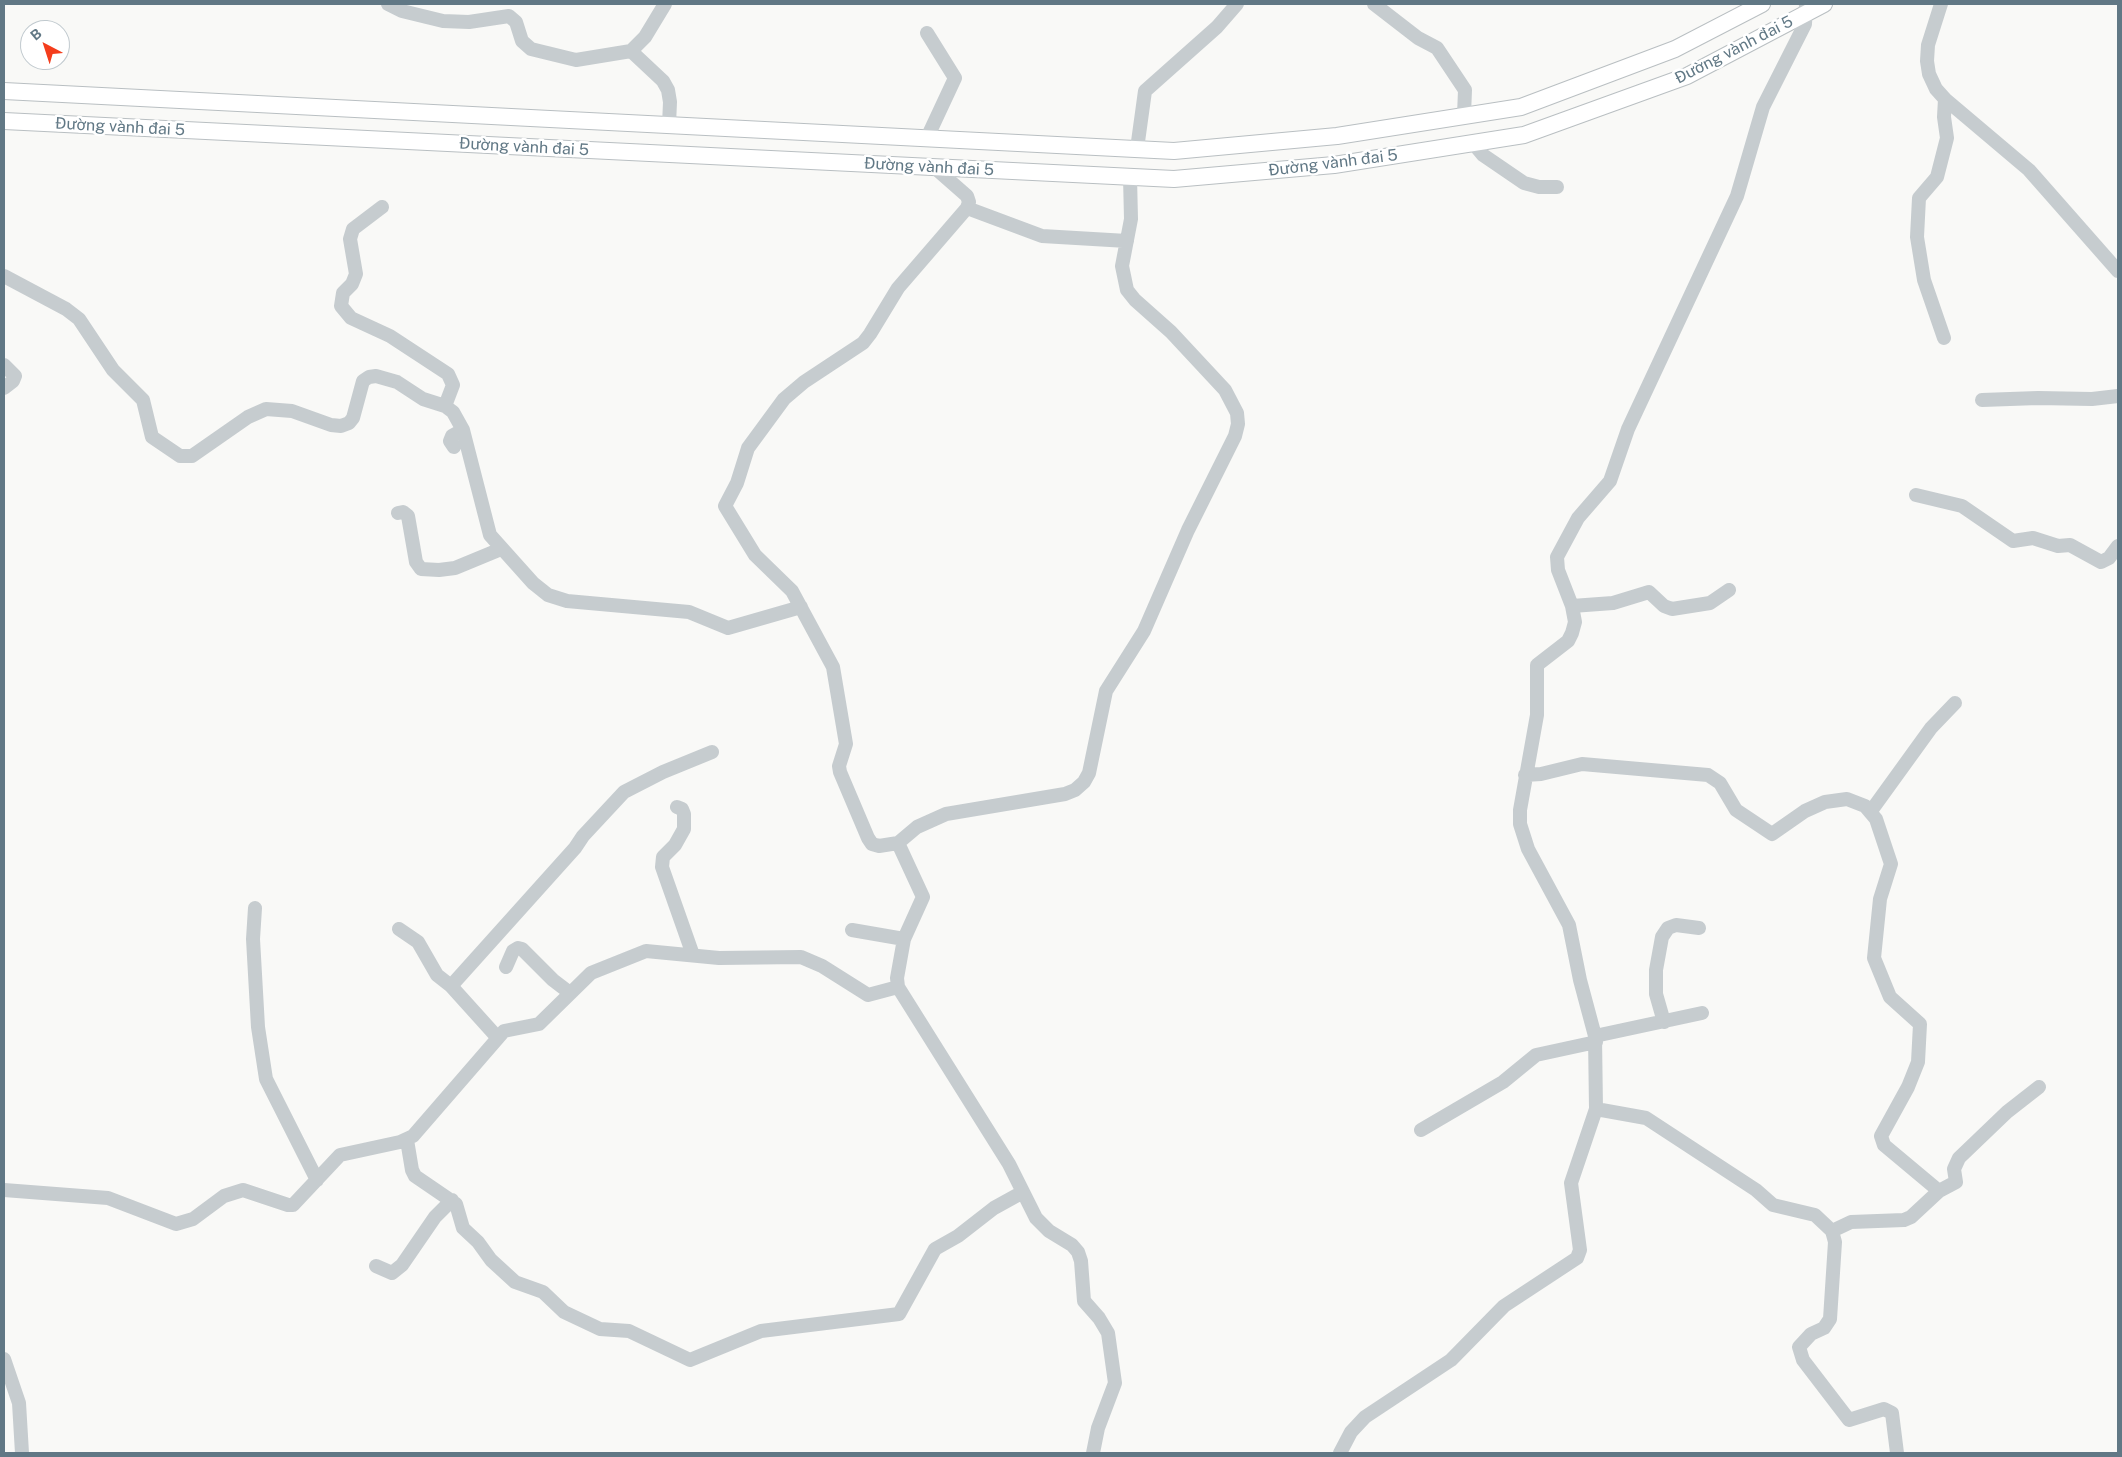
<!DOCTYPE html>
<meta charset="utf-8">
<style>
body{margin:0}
#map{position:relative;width:2122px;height:1457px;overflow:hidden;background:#f9f9f7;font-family:"Public Sans",sans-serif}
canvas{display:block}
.frame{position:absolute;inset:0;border:5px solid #617885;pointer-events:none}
.north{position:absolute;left:20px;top:20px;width:50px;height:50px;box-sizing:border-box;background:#fff;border:1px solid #c0c9ce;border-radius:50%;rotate:320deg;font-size:14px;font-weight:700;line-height:20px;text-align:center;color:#617885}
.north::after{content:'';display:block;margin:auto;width:18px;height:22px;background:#f43d1c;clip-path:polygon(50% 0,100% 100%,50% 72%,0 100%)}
</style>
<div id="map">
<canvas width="2122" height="1457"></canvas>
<div class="frame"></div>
<div class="north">B</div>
</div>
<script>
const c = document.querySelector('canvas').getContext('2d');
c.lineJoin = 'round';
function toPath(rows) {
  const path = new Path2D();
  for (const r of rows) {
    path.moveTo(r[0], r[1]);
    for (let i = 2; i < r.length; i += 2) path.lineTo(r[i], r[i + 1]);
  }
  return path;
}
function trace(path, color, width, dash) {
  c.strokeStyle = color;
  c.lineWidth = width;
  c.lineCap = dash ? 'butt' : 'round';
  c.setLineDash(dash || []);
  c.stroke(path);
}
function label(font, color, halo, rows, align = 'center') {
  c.font = font + ' "Public Sans",sans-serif';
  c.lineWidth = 5;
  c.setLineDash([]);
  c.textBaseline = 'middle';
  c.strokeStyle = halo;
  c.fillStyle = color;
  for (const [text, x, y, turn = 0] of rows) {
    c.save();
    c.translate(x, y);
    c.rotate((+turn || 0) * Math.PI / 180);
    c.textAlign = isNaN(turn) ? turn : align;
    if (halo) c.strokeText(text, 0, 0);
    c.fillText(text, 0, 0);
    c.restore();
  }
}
const major = toPath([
 [4,91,1174,151,1337,136,1521,107,1675,49,1762,4],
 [4,121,1174,179,1334,165,1524,135,1687,76,1824,4]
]);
trace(major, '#b9bfc2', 18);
trace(toPath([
 [388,4,402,11,443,21,469,22,509,16,516,22,522,41,531,49,576,60,631,51,663,81,668,90,670,102,669,125],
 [1374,4,1418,38,1437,48,1465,90,1464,115],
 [1941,4,1928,45,1927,61,1929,74,1936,89,1945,99,2029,170,2118,271],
 [631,51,645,37,665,4],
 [927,138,955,78,927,33],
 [1473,143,1483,155,1524,183,1539,187,1557,187],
 [1137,149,1145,91,1217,27,1237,4],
 [934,167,967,196,969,202,967,208,898,288,870,334,863,343,804,382,784,399,748,448,737,483,725,506,755,555,792,591,833,667,846,744,839,766,840,772,868,838,872,844,879,846,898,843,917,827,946,814,1065,794,1075,790,1084,782,1089,773,1106,691,1144,631,1188,530,1235,436,1238,424,1237,413,1225,390,1171,332,1135,300,1127,290,1122,266,1131,219,1130,177],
 [382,207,353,229,350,239,356,274,352,284,343,293,341,306,351,318,390,336,448,374,453,385,445,406],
 [967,208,1042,236,1127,241],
 [4,276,66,309,79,319,113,370,143,400,152,437,180,456,192,456,248,417,266,409,292,411,331,425,341,426,349,423,353,418,363,381,369,377,376,376,397,382,423,399,445,406,453,412,463,430,490,535,533,583,548,595,567,601,689,612,728,628,801,607],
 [1944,338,1924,280,1917,237,1919,198,1937,177,1947,138,1944,117,1945,99],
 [4,365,15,376,13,381,4,388],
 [1982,400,2038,398,2092,399,2118,396],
 [454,447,450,441,452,436,463,430],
 [1916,495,1962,506,2013,541,2033,538,2058,546,2070,545,2101,562,2109,558,2118,546],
 [398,513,403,512,408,516,416,562,421,569,439,570,455,568,501,549],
 [1572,606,1613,603,1649,592,1664,606,1672,609,1710,603,1729,590],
 [1525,775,1541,774,1582,764,1708,775,1720,783,1736,810,1772,834,1805,811,1825,802,1847,799,1865,806,1876,819,1891,864,1880,899,1874,958,1890,997,1920,1024,1918,1062,1908,1087,1881,1136,1884,1145,1939,1191],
 [677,807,682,809,684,814,684,829,675,845,663,857,662,867,693,955],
 [1871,811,1931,728,1955,703],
 [898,843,923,897,904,939,897,978,898,987,1009,1164,1036,1218,1049,1231,1072,1245,1078,1252,1081,1261,1084,1301,1099,1318,1108,1333,1115,1383,1098,1428,1093,1453],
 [255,908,253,939,258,1027,266,1079,317,1180],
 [399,929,418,942,437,975,451,986,497,1037],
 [852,930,904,939],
 [506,967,513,951,518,948,522,949,553,980,570,993],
 [451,986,575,848,583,836,624,792,663,772,712,752],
 [1664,1022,1656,994,1656,970,1662,937,1668,928,1676,925,1699,928],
 [1595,1036,1702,1013],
 [1596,1109,1646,1118,1756,1190,1773,1205,1815,1215,1832,1231,1835,1242,1830,1319,1824,1328,1811,1334,1799,1347,1803,1360,1849,1420,1884,1409,1892,1413,1897,1453],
 [1421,1130,1503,1082,1536,1055,1596,1042],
 [407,1140,412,1170,415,1176,456,1204,463,1228,478,1242,491,1260,515,1282,543,1292,564,1312,600,1329,629,1331,690,1360,761,1331,899,1314,935,1249,958,1236,994,1208,1023,1192],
 [4,1190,108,1198,176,1224,193,1219,224,1196,243,1190,288,1205,293,1205,340,1155,400,1142,413,1136,504,1031,539,1024,591,973,646,951,719,958,801,957,822,966,868,995,898,987],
 [1832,1231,1851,1222,1904,1220,1911,1217,1939,1191,1956,1182,1954,1169,1959,1158,2007,1112,2039,1087],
 [376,1266,392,1273,402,1265,435,1217,452,1200],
 [4,1359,19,1403,22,1453],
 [1340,1453,1351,1432,1365,1417,1451,1360,1504,1306,1577,1258,1580,1250,1571,1183,1596,1109,1595,1036,1580,980,1569,925,1528,849,1520,824,1520,810,1537,715,1537,665,1568,641,1572,633,1575,622,1572,606,1558,570,1557,557,1578,518,1610,481,1628,429,1737,196,1763,107,1805,24,1806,4]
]), '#c6cccf', 14);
trace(major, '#fff', 16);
label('16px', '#617885', '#fff', [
 ["Đường vành đai 5",1734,50,-27],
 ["Đường vành đai 5",120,127,3],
 ["Đường vành đai 5",524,147,3],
 ["Đường vành đai 5",1333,163,-7],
 ["Đường vành đai 5",929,167,3]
]);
</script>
